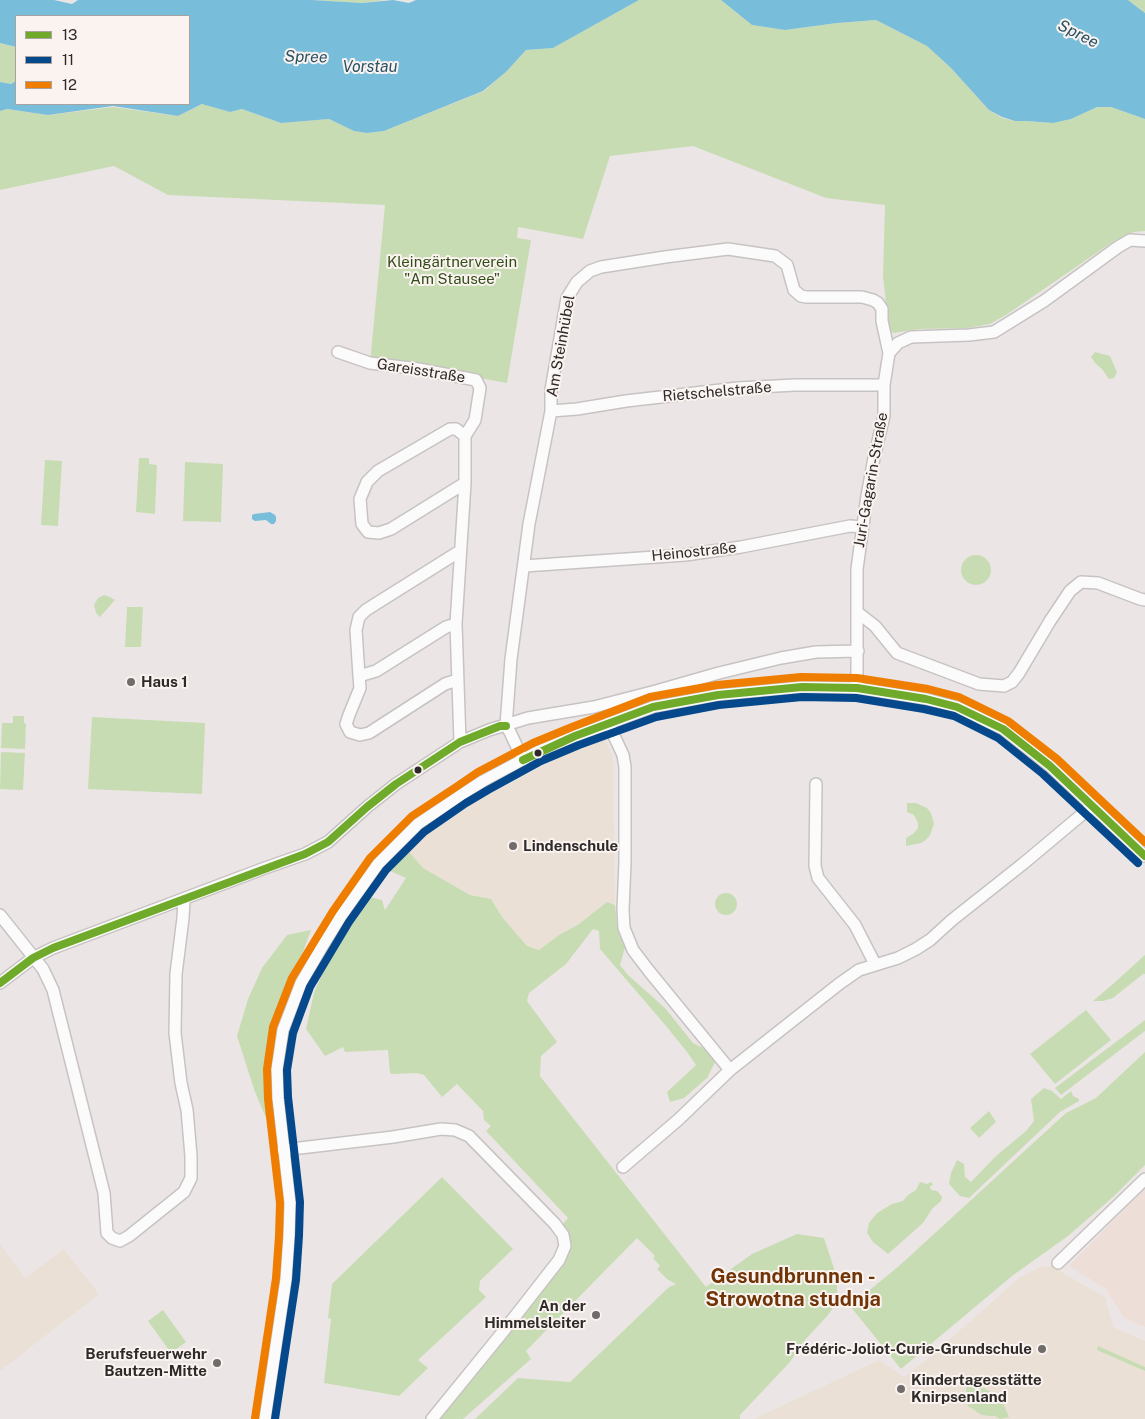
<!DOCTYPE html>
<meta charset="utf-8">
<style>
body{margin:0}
#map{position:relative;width:1145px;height:1419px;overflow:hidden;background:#ebe6e5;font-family:"Public Sans",sans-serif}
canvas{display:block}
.legend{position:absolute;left:15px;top:15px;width:175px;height:90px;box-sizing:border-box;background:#faf3f0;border:1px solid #a8a3a0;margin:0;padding:6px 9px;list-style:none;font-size:15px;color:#2d2a29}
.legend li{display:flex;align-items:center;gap:10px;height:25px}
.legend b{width:25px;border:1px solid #a8a3a0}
</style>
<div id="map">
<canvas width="1145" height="1419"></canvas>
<ul class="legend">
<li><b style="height:6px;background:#6faa2a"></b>13</li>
<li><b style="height:6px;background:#05498c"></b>11</li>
<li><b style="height:6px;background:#ef7d00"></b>12</li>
</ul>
</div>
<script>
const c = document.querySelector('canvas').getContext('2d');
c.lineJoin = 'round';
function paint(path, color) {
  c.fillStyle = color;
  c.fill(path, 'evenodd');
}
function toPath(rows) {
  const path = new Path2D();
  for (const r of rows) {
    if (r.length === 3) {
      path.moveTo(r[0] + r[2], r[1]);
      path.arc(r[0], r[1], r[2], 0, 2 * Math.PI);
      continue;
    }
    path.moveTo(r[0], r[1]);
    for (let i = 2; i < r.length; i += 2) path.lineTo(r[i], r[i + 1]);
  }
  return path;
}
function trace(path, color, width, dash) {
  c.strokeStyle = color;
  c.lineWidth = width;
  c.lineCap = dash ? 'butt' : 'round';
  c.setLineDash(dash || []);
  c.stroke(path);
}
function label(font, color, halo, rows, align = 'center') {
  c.font = font + ' "Public Sans",sans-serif';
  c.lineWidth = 4;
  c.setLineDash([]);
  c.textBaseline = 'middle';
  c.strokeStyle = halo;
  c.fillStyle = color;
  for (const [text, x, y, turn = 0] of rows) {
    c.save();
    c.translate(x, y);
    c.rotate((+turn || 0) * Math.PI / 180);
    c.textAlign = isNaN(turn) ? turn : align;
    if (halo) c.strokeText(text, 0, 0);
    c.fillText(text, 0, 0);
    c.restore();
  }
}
paint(toPath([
 [1145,1188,1145,1327,1124,1318,1106,1289,1069,1266]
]), '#eeded8');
paint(toPath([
 [603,734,613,758,615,905,607,902,579,924,559,935,539,950,527,946,502,917,491,899,470,895,423,868,409,852,415,840,426,831,451,815],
 [0,1244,25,1278,64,1249,99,1294,0,1371],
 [1054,1266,1068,1276,1105,1297,1113,1327,1145,1341,1145,1419,754,1419,879,1360,904,1377,930,1357,1019,1278,1040,1267]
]), '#eae0d5');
paint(toPath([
 [312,0,385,0,362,3],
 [639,0,721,0,752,25,785,30,837,23,876,20,927,46,951,68,989,110,1002,118,1015,121,1026,121,1053,123,1071,119,1097,107,1111,107,1145,119,1145,231,1134,232,1114,241,1006,315,990,324,968,328,919,329,894,333,889,330,883,276,885,205,826,198,693,146,610,156,583,239,518,227,517,238,531,240,507,383,474,377,370,363,385,205,168,195,114,166,0,190,0,111,7,109,48,115,113,107,178,116,203,104,230,112,242,109,281,123,329,119,354,131,367,133,384,131,484,91,506,72,526,50,553,48],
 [1128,0,1145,0,1145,13,1135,5],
 [0,43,16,47,16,81,11,84,0,82],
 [1095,352,1110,356,1117,372,1114,378,1109,379,1102,369,1096,364,1091,357],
 [139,458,149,458,149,464,157,465,155,514,136,512],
 [45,460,62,461,58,526,41,525],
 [185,462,223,464,221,522,183,521],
 [976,570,15],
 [104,595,110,597,115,600,100,617,96,613,94,605,98,598],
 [127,607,143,607,141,647,125,647],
 [13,716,24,716,24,723,26,724,25,749,1,748,2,723,13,723],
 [92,717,205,723,202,794,88,789],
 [1,752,25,753,23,790,0,789],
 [907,803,916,803,927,808,931,813,934,824,930,835,926,840,921,843,906,846,906,838,914,833,918,828,918,823,914,815,907,812],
 [409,852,423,868,470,895,491,899,502,917,527,946,539,950,559,935,579,924,607,902,615,905,617,925,626,944,620,965,628,975,665,1008,693,1043,701,1047,709,1048,716,1060,707,1078,684,1098,670,1102,667,1092,696,1065,687,1052,666,1026,600,949,599,931,593,929,566,964,529,993,527,1001,557,1042,541,1056,540,1076,706,1287,752,1254,797,1234,824,1238,834,1268,837,1284,837,1302,828,1315,804,1341,790,1362,740,1415,740,1419,475,1419,518,1378,570,1382,669,1287,676,1284,667,1279,657,1269,660,1266,653,1258,655,1256,637,1238,526,1351,531,1359,463,1419,437,1419,570,1248,568,1234,562,1225,568,1218,486,1131,491,1126,484,1120,483,1111,457,1084,442,1097,424,1075,417,1073,392,1074,390,1073,388,1050,345,1052,343,1047,325,1056,306,1029,314,993,331,952,370,897,382,900,385,910,406,878,390,871],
 [726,904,11],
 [311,930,303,952,287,982,275,1030,271,1066,274,1111,266,1118,255,1092,237,1036,248,999,262,968,287,935],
 [1145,955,1145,974,1143,974,1113,998,1103,1001,1093,1001,1114,983],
 [1086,1010,1111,1040,1055,1084,1030,1054],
 [1145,1020,1145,1031,1061,1095,1055,1088],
 [1145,1052,1145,1165,1113,1197,1068,1236,1012,1276,901,1369,850,1306,899,1266,1066,1113,1096,1098],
 [1044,1088,1052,1091,1061,1099,1071,1091,1073,1096,1079,1099,1079,1101,1060,1112,969,1198,960,1196,949,1184,951,1173,957,1160,964,1164,965,1177,971,1182,996,1156,1026,1131,1034,1121,1031,1099],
 [989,1111,996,1122,979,1138,970,1128],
 [442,1177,513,1249,480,1281,479,1290,486,1297,418,1360,428,1368,399,1396,324,1383,331,1319,328,1318,332,1284],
 [920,1182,927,1184,931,1182,933,1185,930,1186,931,1190,937,1191,940,1194,942,1197,941,1201,932,1209,923,1223,888,1254,873,1242,867,1233,869,1223,877,1213,892,1204,903,1201,908,1195,916,1190],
 [163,1310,186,1342,171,1353,148,1321],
 [1098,1346,1145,1367,1145,1371,1097,1350],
 [970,1380,1001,1398,1009,1417,1000,1419,995,1416,990,1416,982,1415,968,1406,966,1389]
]), '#c8dcb4');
paint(toPath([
 [0,0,54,0,72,4,78,0,312,0,362,3,393,0,409,3,416,0,639,0,553,48,526,50,506,72,483,91,384,131,367,133,354,131,329,119,281,123,242,109,230,112,202,104,178,116,113,106,48,115,7,109,0,111,0,82,11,84,16,81,16,104,189,104,189,16,16,16,16,47,0,43],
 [718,0,1128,0,1145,13,1145,119,1111,107,1097,107,1071,119,1053,123,1026,121,1015,121,1002,117,989,110,951,68,927,46,876,20,837,23,785,30,752,25,721,0],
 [270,512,275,515,276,517,276,521,274,524,271,524,266,520,255,521,252,519,252,515,254,514]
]), '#78bdda');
const minor = toPath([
 [338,352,370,363,418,369,476,380,480,388,475,420,465,436,465,483,456,624,460,742],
 [551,411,577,409,626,401,738,388,795,385,884,385],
 [465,483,391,529,379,533,368,532,362,524,360,499,367,482,378,471,450,429,456,429,465,436],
 [524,566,685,555,741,547,850,526,862,527],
 [857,612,875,626,897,653,979,684,1004,686,1012,682,1019,673,1050,621,1070,591,1081,582,1098,583,1140,599,1145,600],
 [456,624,446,627,376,671,359,676,360,688,349,715,346,724,350,732,360,735,369,733,445,684,457,680],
 [359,676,356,630,359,617,366,610,460,551],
 [857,688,857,569,867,496,874,458,884,416,884,385,889,353,898,343,911,337,969,335,994,332,1044,301,1118,247,1130,240,1145,241],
 [608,723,623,755,625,767,625,862,623,910,624,928,633,950,649,971,730,1070],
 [523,760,510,732,506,726,511,659,529,524,551,411,551,390,567,298,577,282,590,271,601,267,665,257,728,249,775,256,787,265,794,290,801,296,806,297,862,297,873,300,878,303,882,309,882,321,889,353],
 [816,784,815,866,818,878,855,925,875,964],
 [0,915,43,969,53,990,104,1193,107,1233,112,1238,120,1241,129,1236,184,1192,191,1178,191,1156,187,1110,181,1083,175,1033,176,974,183,918,184,900],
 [0,983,33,958,53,948,265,868,305,854,328,842,367,807,396,784,460,742,489,730,528,718,594,707,656,691,719,673,781,658,816,652,858,651],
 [283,1150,393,1137,441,1129,455,1130,469,1136,555,1224,563,1235,565,1246,559,1260,502,1333,432,1419],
 [623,1167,678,1120,730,1070,839,984,859,970,898,958,916,949,930,940,952,920,1024,863,1092,806],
 [1058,1263,1145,1179],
 [265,1419,286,1279,289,1236,290,1203,278,1098,277,1069,283,1030,301,983,323,945,341,916,378,864,418,824,461,795,483,781,537,752,575,736,653,707,718,695,802,687,857,688,926,699,957,707,1003,729,1050,766,1145,856]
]);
trace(minor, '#c7c3c2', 14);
trace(minor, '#fcfbfb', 11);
trace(toPath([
 [523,760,575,736,653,707,718,695,802,687,857,688,926,699,957,707,1003,729,1050,766,1145,856],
 [0,983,33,958,53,948,305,854,328,842,367,807,396,784,460,742,500,726,506,726]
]), '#6faa2a', 8);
trace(toPath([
 [275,1419,296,1280,299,1236,300,1202,288,1097,287,1070,293,1033,310,987,349,922,386,870,424,832,466,803,488,790,541,761,579,745,656,717,719,705,802,697,856,698,924,709,954,716,998,738,1043,774,1138,863]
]), '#05498c', 8);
trace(toPath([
 [255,1418,276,1278,279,1236,280,1203,268,1099,267,1069,273,1027,292,978,333,911,370,858,412,816,456,787,478,772,533,743,572,727,650,697,717,685,801,677,857,678,928,689,959,697,1008,721,1057,759,1145,842]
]), '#ef7d00', 8);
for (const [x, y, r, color] of [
 [131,682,5,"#706c6b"],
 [538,753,4.5,"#2d2a29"],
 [418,770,4.5,"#2d2a29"],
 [513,846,5,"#706c6b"],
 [596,1315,5,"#706c6b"],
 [1042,1349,5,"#706c6b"],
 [217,1363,5,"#706c6b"],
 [901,1389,5,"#706c6b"]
]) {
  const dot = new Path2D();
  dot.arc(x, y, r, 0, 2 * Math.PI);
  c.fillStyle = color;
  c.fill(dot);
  trace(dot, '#faf3f0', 2);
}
label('15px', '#334d19', '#faf3f0', [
 ["Kleingärtnerverein",452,262],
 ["\"Am Stausee\"",452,279]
]);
label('15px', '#2d2a29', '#faf3f0', [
 ["Am Steinhübel",561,346,-80],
 ["Gareisstraße",421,371,9],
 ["Rietschelstraße",717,392,-5],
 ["Juri-Gagarin-Straße",871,480,-80],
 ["Heinostraße",694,552,-6]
]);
label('bold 15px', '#2d2a29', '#faf3f0', [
 ["Haus 1",141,682],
 ["Lindenschule",523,846],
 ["An der",586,1306,"right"],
 ["Himmelsleiter",586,1323,"right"],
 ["Frédéric-Joliot-Curie-Grundschule",1032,1349,"right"],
 ["Berufsfeuerwehr",207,1354,"right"],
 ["Bautzen-Mitte",207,1371,"right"],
 ["Kindertagesstätte",911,1380],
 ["Knirpsenland",911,1397]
], 'left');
label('italic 16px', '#285265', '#faf3f0', [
 ["Spree",1078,34,27],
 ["Spree",306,57,1],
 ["Vorstau",370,67]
]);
label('bold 20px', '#703407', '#faf3f0', [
 ["Gesundbrunnen -",793,1277],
 ["Strowotna studnja",793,1300]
]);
</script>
